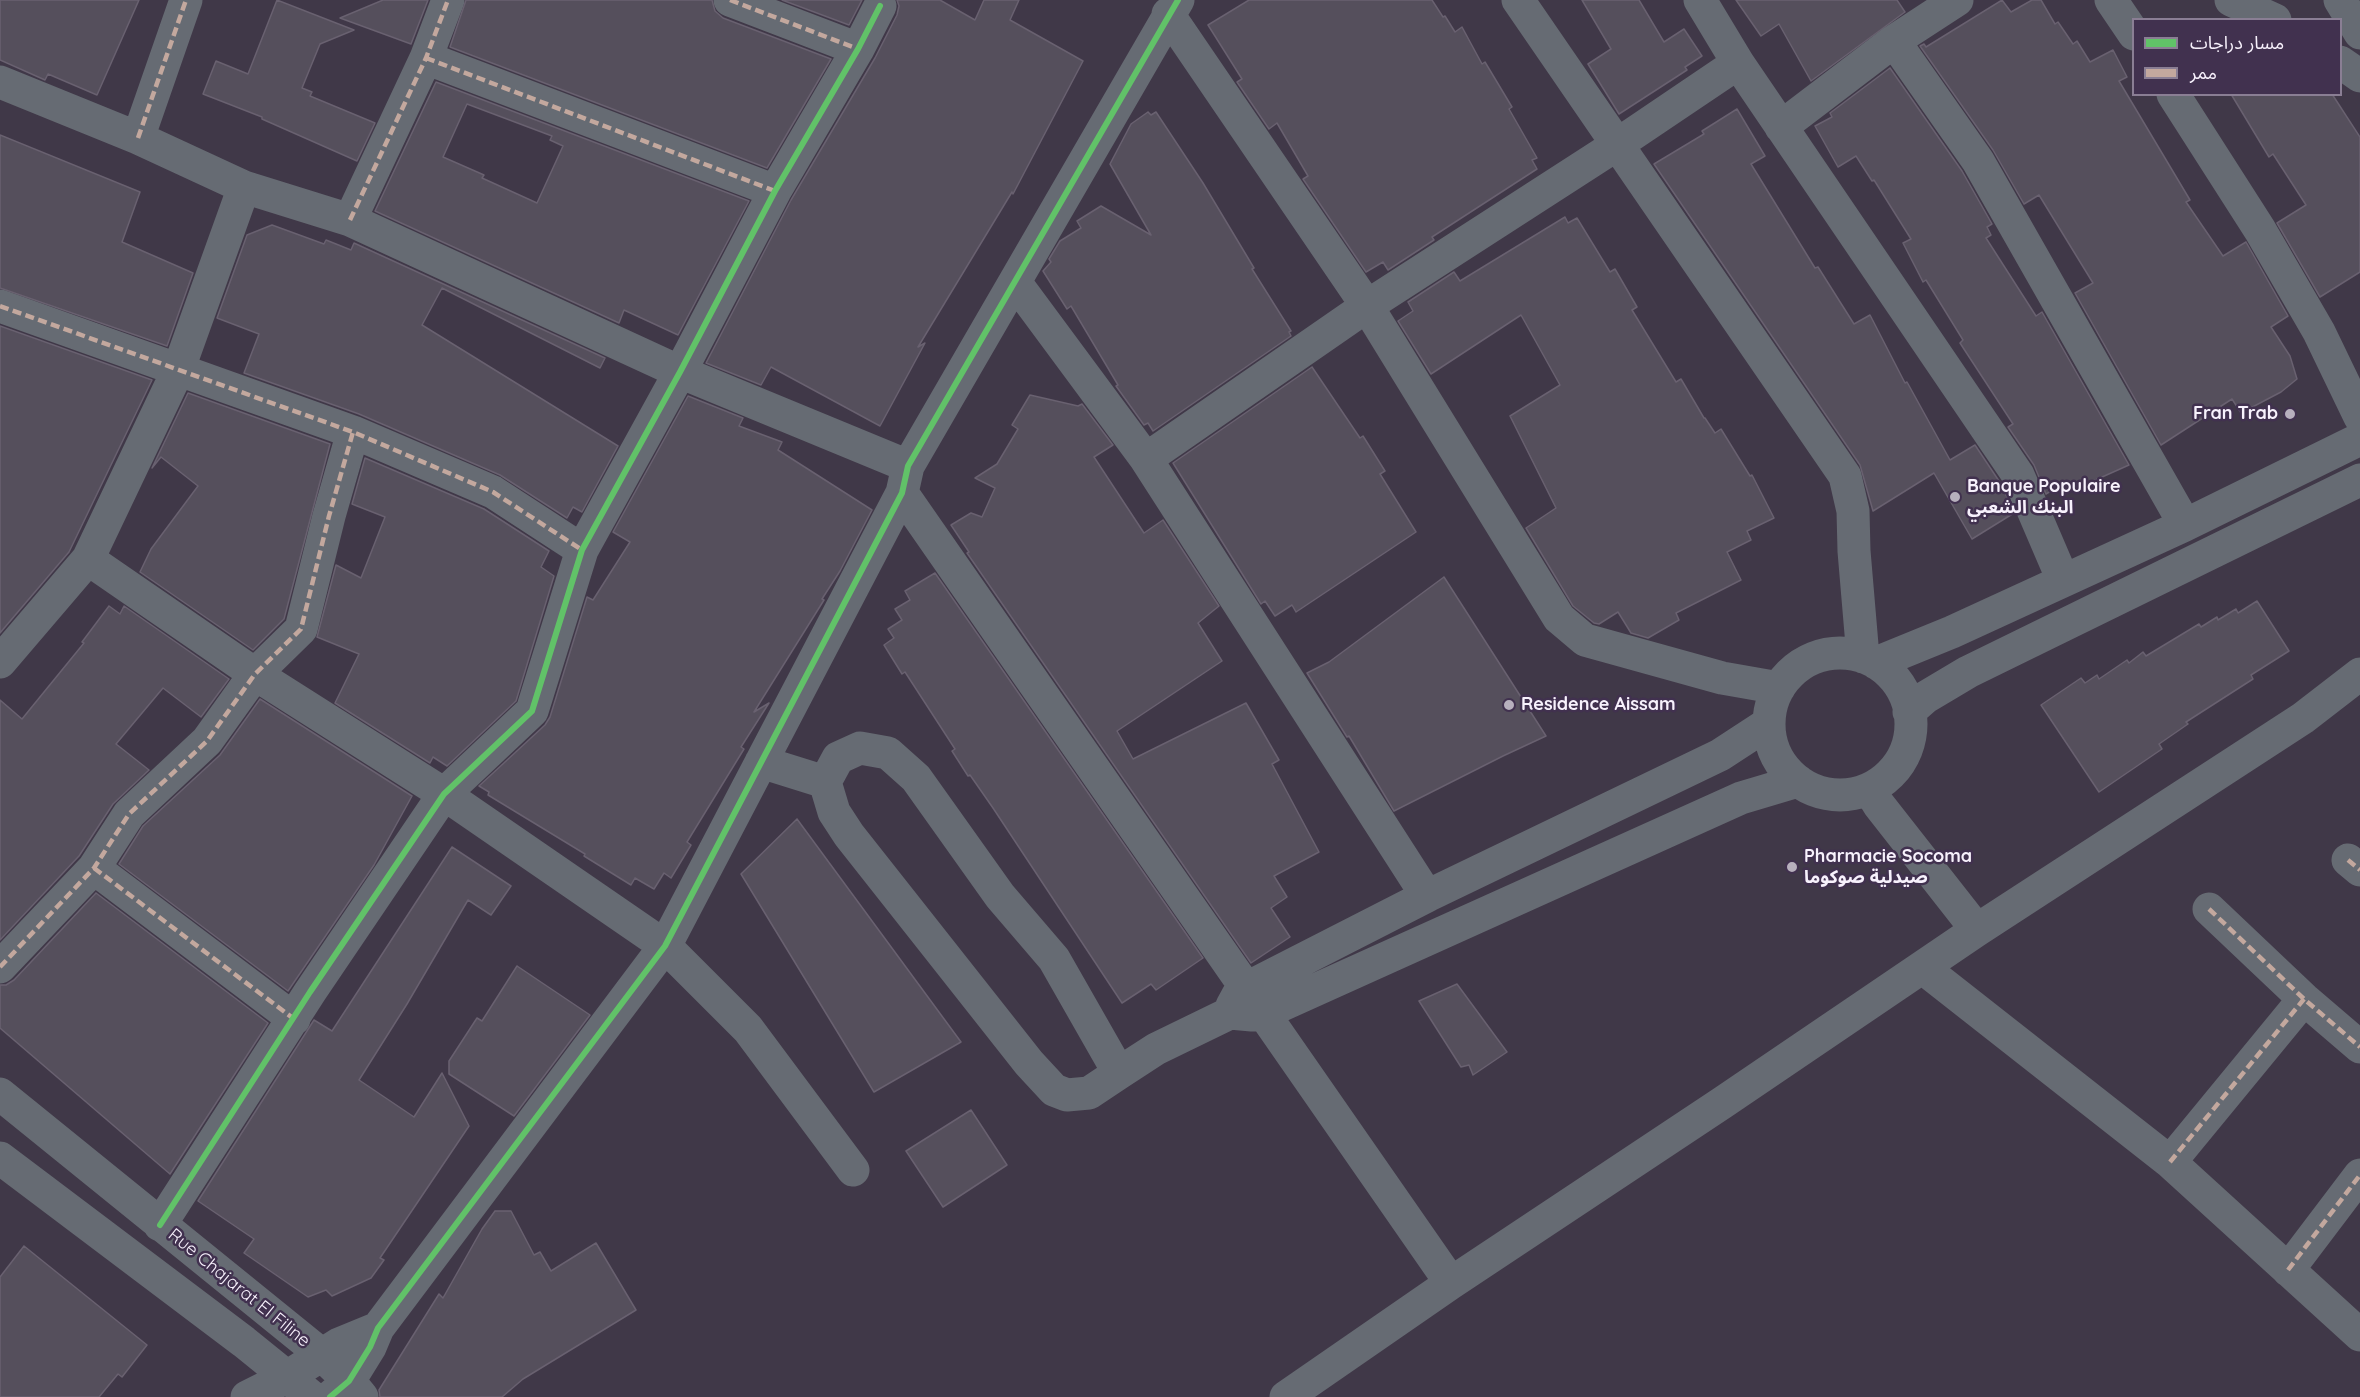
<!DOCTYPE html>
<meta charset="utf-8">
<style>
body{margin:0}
#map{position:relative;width:2360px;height:1397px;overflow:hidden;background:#403848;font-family:Quicksand,"Noto Sans Arabic",sans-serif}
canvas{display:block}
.legend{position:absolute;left:2132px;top:18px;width:210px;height:78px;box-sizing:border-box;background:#41314f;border:2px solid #8a7e94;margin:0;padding:8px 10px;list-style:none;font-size:18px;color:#f7f1fc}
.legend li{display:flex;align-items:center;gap:12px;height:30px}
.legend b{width:30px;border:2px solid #8a7e94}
</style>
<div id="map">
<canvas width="2360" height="1397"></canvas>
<ul class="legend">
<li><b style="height:8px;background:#61c268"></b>مسار دراجات</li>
<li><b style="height:8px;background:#c3a89e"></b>ممر</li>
</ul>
</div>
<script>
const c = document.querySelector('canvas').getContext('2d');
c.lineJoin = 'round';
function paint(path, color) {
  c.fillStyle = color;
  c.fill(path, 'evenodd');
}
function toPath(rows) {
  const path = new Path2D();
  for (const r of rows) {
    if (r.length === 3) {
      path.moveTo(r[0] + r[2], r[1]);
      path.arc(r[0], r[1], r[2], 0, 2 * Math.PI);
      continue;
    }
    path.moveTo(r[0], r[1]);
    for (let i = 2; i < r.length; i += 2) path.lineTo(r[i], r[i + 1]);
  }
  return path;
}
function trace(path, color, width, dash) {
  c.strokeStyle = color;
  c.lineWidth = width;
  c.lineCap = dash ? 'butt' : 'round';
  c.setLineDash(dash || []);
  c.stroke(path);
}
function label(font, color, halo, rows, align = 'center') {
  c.font = font + ' Quicksand,"Noto Sans Arabic",sans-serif';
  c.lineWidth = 5;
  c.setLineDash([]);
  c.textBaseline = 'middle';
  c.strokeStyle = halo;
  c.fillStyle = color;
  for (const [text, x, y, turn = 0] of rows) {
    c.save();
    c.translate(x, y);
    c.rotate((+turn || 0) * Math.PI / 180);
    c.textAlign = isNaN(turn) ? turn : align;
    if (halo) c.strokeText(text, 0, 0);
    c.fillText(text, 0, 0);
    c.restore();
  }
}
const building = toPath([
 [0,0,139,0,97,95,48,74,45,80,0,60,0,0],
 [277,0,354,30,320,44,302,88,312,92,310,96,375,123,357,161,262,119,262,117,203,94,216,61,248,74,277,0],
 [383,0,428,0,411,44,340,18,383,0],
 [466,0,712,0,715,11,723,18,831,59,767,168,450,47,466,0],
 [782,0,862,0,849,25,782,0],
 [897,0,940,0,975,20,984,0,1019,0,1010,20,1083,61,1013,194,1012,192,918,347,925,343,880,426,771,367,761,385,706,363,791,200,875,58,897,15,899,6,897,0],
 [1249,0,1432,0,1443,17,1445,16,1455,32,1462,27,1482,64,1485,62,1512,107,1509,109,1537,158,1532,160,1537,169,1432,237,1434,240,1388,270,1383,262,1366,272,1303,179,1308,176,1277,123,1269,129,1237,82,1242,79,1208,25,1249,0],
 [1582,0,1639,0,1664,42,1684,29,1702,56,1685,67,1687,70,1619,114,1588,64,1611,49,1582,0],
 [1736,0,1897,0,1905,12,1811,81,1779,24,1761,36,1736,0],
 [2002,0,2011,12,2032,0,2041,0,2055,24,2058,22,2073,44,2077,41,2090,62,2113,50,2127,77,2119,81,2190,200,2186,202,2223,256,2246,242,2288,316,2271,327,2290,356,2297,379,2281,392,2241,413,2232,399,2161,445,2075,293,2093,283,2039,195,2024,204,1993,150,1920,46,1924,44,1926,47,2002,0],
 [1890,68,1962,171,1992,224,1987,227,1991,235,1986,238,2036,316,2042,312,2129,465,2064,494,2059,486,2046,494,2034,465,2008,427,2013,424,1960,343,1963,340,1926,280,1923,282,1903,243,1911,239,1874,180,1872,181,1856,156,1838,167,1815,126,1832,117,1830,113,1890,68],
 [436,82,749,201,678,335,624,310,619,323,375,211,436,82],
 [467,104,552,136,550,140,563,146,537,203,482,178,484,175,443,157,467,104],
 [2231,94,2332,94,2360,137,2360,272,2320,297,2277,223,2306,205,2273,154,2269,157,2231,94],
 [1737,109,1765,156,1751,164,1815,268,1818,267,1854,324,1870,315,1905,383,1907,382,1950,460,1975,445,2001,484,2014,513,1972,539,1934,473,1873,511,1860,465,1654,164,1704,134,1702,131,1737,109],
 [1148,112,1151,115,1156,112,1203,183,1254,268,1252,269,1291,331,1289,332,1291,336,1153,431,1148,423,1144,425,1116,386,1118,385,1071,306,1067,309,1043,271,1051,262,1049,259,1060,241,1081,228,1077,221,1101,206,1151,235,1110,164,1131,124,1148,112],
 [0,135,140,192,122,242,193,273,167,346,0,288,0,135],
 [1565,217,1568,223,1577,218,1610,272,1615,269,1637,307,1632,310,1676,382,1681,379,1704,418,1705,418,1715,433,1721,429,1750,476,1752,475,1774,518,1747,531,1751,540,1727,552,1741,580,1676,613,1679,620,1648,638,1631,633,1618,612,1599,624,1594,623,1573,606,1526,528,1556,508,1510,416,1560,385,1521,315,1431,374,1398,321,1413,311,1408,302,1454,272,1460,281,1565,217],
 [272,225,324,244,326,240,351,250,354,243,605,358,600,368,442,288,422,325,618,446,582,512,573,507,567,518,500,475,359,414,244,373,259,334,217,318,247,235,272,225],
 [0,326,152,380,69,552,0,633,0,326],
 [1312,367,1360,438,1363,436,1385,471,1380,474,1416,532,1296,612,1292,605,1275,616,1265,601,1261,604,1173,463,1312,367],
 [188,393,330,444,284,619,253,650,140,572,151,549,198,486,161,457,152,468,188,393],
 [1030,395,1078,406,1082,404,1113,445,1094,457,1144,533,1163,520,1219,606,1198,623,1222,661,1117,731,1133,759,1246,703,1279,760,1272,764,1319,852,1274,876,1287,897,1271,908,1290,937,1251,963,967,553,969,552,951,525,971,513,982,517,995,488,975,478,997,464,1018,429,1012,425,1030,395],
 [688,396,743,418,739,426,782,442,778,450,872,510,840,571,822,599,824,600,754,712,769,703,741,747,744,749,687,842,691,845,671,878,664,873,654,889,635,878,631,885,584,856,585,854,488,795,489,792,479,786,545,725,550,717,587,597,593,600,630,542,613,532,688,396],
 [365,458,484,509,549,551,541,567,554,576,516,701,447,766,433,757,430,763,335,703,359,654,317,637,336,565,361,578,385,517,352,504,365,458],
 [935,573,1203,958,1156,990,1151,984,1122,1003,993,808,970,775,968,776,952,751,955,749,905,672,902,674,884,645,894,638,888,629,902,620,895,609,910,600,905,591,935,573],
 [1444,577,1546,736,1503,756,1394,811,1349,736,1347,737,1307,673,1329,662,1444,577],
 [2257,601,2289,651,2251,675,2253,679,2186,722,2188,724,2159,744,2162,749,2099,792,2041,705,2081,678,2085,683,2097,675,2099,679,2127,660,2129,663,2143,652,2146,656,2199,624,2201,627,2217,617,2218,620,2236,609,2238,613,2257,601],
 [109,606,120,614,124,606,229,679,201,717,163,688,116,744,149,770,113,804,79,856,0,940,0,700,22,719,84,643,82,642,109,606],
 [260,699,412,796,374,865,288,991,119,864,143,826,220,755,260,699],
 [797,819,961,1042,874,1092,741,874,797,819],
 [452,847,511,886,491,915,468,900,407,1004,359,1080,414,1117,442,1073,469,1126,380,1258,384,1260,371,1278,332,1296,326,1290,308,1297,244,1253,254,1239,198,1201,314,1020,332,1031,452,847],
 [96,893,268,1023,170,1174,0,1028,0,985,6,985,14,980,96,893],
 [517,966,590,1015,514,1116,449,1074,449,1061,477,1018,482,1021,517,966],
 [1457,984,1507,1052,1473,1075,1469,1065,1461,1067,1419,1001,1457,984],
 [971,1110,1007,1165,943,1207,906,1151,971,1110],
 [495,1211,511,1211,534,1255,540,1252,551,1271,596,1243,636,1310,523,1379,502,1397,380,1397,379,1390,439,1294,443,1298,482,1229,495,1211],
 [24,1246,147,1345,122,1377,118,1374,99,1397,0,1397,0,1277,24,1246]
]);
paint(building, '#554f5c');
trace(building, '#696170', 1.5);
trace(toPath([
 [730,0,858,49],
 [1518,0,1845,476,1853,511,1854,551,1863,657],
 [1700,0,1738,63,2018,475,2063,580],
 [2111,0,2134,34],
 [2231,0,2275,20],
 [2340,0,2360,33],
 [1168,14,1367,306,1559,618,1585,640,1722,678,1779,688],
 [1894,41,1978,161,2185,525],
 [426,58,775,191],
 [2340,62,2360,76],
 [0,82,138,138,244,187,350,220,680,372,908,466],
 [2173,94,2260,230,2319,332,2360,417],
 [1781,127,1894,41,1957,0],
 [138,138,186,0],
 [350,220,426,58,448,0],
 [1015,282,1146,459,1427,896],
 [0,306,353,432,493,492,582,550],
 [1146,459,1367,306,1618,144,1738,63],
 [902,493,1451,1283],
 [88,559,255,674,444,794,665,946,748,1029,853,1170],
 [1840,724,71],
 [0,662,88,559,179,368,244,187],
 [1876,663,1952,632,2185,525,2360,439],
 [1909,712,1926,697,1968,672,2360,480],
 [761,762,825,782],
 [1869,789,1879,805,1977,930],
 [2348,860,2360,870],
 [94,868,294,1019],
 [2209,909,2304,999,2360,1047],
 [0,967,94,868,129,814,207,741,255,674,301,629,329,516,353,432],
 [1923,968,2170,1162,2360,1335],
 [1232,1006,1238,995,1245,989,1427,896,1720,755,1769,723],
 [1119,1073,1054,959,1000,896,916,778,888,753,860,748,838,758,825,782,834,812,849,835,1029,1063,1054,1090,1067,1095,1089,1093,1119,1073,1156,1049,1230,1013,1252,1015,1262,1014,1741,798,1798,781],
 [0,1094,321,1354,349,1381,362,1397],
 [0,1158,244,1342,312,1397],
 [2170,1162,2304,999],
 [160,1225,310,992,444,794,532,711,582,550,680,372,775,191,858,49,880,6],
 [2288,1270,2360,1175],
 [247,1397,287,1377,339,1344,378,1328],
 [330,1397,349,1381,370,1347,378,1328,665,946,902,493,908,466,1178,0],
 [1286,1397,1451,1283,1722,1103,1977,930,2303,718,2360,674]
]), '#666b73', 33);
trace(toPath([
 [730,0,858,49],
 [426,58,775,191],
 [138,138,186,0],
 [350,220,426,58,448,0],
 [0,306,353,432,493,492,582,550],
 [2348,860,2360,870],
 [94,868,294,1019],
 [2209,909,2304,999,2360,1047],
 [0,967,94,868,129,814,207,741,255,674,301,629,329,516,353,432],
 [2170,1162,2304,999],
 [2288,1270,2360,1175]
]), '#c3a89e', 4.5, [9, 4.5]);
trace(toPath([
 [160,1225,310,992,444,794,532,711,582,550,680,372,775,191,858,49,880,6],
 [330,1397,349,1381,370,1347,378,1328,665,946,902,493,908,466,1178,0]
]), '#61c268', 6);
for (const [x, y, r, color] of [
 [2290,414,6,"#b7b0bd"],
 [1955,497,6,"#b7b0bd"],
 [1509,705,6,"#b7b0bd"],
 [1792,867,6,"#b7b0bd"]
]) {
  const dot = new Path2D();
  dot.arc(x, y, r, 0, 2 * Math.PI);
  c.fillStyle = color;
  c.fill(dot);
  trace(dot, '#41314f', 2);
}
label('bold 18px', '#f7f1fc', '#41314f', [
 ["Fran Trab",2278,414,"right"],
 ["Banque Populaire",1967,487],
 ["البنك الشعبي",1967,508],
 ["Residence Aissam",1521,705],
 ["Pharmacie Socoma",1804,857],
 ["صيدلية صوكوما",1804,878]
], 'left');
label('18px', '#f7f1fc', '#41314f', [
 ["Rue Chajarat El Filine",239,1288,39]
]);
</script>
